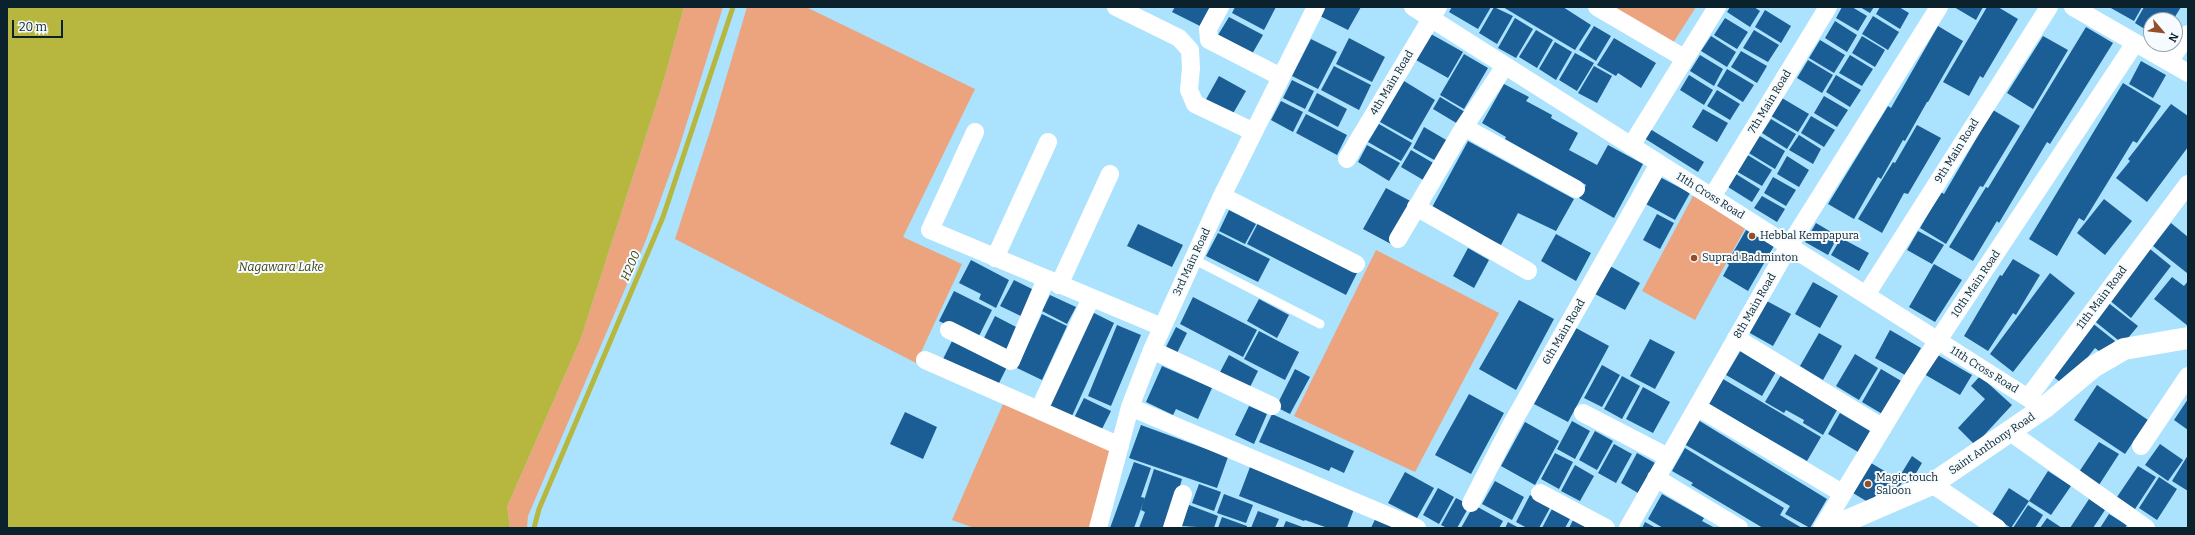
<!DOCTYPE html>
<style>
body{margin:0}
#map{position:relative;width:2195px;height:535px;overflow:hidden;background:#abe2fd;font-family:Bitter,serif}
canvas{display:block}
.frame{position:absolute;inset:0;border:8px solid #0b212b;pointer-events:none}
.north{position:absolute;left:2143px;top:12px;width:40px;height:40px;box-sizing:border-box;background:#f5fbfe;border:1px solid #97a4aa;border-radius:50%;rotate:118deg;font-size:11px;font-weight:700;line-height:16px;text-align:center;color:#0b212b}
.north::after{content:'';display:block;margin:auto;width:14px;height:18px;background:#954f26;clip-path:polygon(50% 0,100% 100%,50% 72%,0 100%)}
.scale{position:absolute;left:12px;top:20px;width:51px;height:18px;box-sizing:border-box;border:2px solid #0b212b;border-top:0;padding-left:5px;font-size:12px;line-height:14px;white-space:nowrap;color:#0b212b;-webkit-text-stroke:3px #f5fbfe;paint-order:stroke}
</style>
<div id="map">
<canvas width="2195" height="535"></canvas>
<div class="frame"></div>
<div class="north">N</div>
<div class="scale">20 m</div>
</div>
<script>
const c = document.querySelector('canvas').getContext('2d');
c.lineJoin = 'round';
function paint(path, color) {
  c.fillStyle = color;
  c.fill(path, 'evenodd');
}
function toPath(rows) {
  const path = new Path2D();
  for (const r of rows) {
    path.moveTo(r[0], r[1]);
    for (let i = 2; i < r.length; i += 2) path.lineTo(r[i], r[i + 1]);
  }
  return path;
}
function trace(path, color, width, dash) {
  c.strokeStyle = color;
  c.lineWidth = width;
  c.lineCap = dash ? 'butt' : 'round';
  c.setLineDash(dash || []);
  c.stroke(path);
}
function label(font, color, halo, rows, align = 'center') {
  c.font = font + ' Bitter,serif';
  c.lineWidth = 4;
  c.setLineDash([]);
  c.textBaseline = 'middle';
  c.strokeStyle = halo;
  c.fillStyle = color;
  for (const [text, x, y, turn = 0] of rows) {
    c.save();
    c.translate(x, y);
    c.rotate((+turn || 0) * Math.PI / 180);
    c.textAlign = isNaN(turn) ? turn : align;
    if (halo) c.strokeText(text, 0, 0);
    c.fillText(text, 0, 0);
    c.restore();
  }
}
paint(toPath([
 [684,7,723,7,678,151,646,240,528,516,527,528,510,528,507,507,581,338,663,83],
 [747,7,806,7,975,89,903,237,962,264,916,363,675,239,713,122],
 [1609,7,1696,7,1673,43],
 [1693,196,1747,225,1695,320,1642,291],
 [1376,250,1499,313,1415,472,1294,416],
 [1003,404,1114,449,1092,528,974,528,952,520]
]), '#eca47e');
paint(toPath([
 [7,7,684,7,663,83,581,338,507,507,510,528,7,528]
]), '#b7b63e');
trace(toPath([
 [534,528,539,509,663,217,733,7]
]), '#b7b63e', 5);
paint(toPath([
 [1175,7,1210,7,1200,26,1172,12],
 [1235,7,1276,7,1264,30,1232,13],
 [1325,7,1361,7,1348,30,1320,16],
 [1452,7,1491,7,1478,29,1449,12],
 [1494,7,1513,16,1497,44,1479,33],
 [1503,7,1563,7,1591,25,1575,50],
 [1730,7,1754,7,1760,11,1750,27,1727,12],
 [1842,7,1852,7,1867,16,1858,31,1836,18],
 [1860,7,1874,7,1870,13],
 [1880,7,1899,7,1909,13,1900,29,1876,14],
 [1954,7,1983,7,1976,20],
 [1987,7,1998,7,2018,19,1983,78,1980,76,1969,96,1943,82],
 [2109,7,2142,7,2134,21],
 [2144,7,2181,7,2173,20,2151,20,2151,33,2135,23],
 [1765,10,1791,26,1781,43,1755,27],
 [1873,16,1899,32,1888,50,1862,34],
 [1229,17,1263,35,1252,54,1218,35],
 [1515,18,1533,29,1516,58,1498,48],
 [1725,18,1748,32,1737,49,1714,35],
 [1835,21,1857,35,1847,52,1825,38],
 [1594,26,1611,36,1596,61,1579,50],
 [1938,26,1963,41,1928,102,1927,102,1905,141,1903,140,1881,179,1878,177,1854,219,1828,204,1888,106,1891,108],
 [2086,27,2113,43,2050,144,2047,142,1999,223,1997,221,1973,261,1949,247,1986,187,1988,188],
 [1536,30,1553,40,1537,68,1519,57],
 [1754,30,1779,45,1768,62,1743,48],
 [1431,34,1463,52,1448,78,1416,60],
 [1711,36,1736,52,1727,67,1701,51],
 [1862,36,1885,50,1875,67,1852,53],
 [2043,36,2068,50,2033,109,2007,93],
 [1349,38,1385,57,1372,82,1336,64],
 [1614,38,1656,63,1641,88,1618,73,1616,76,1597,65],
 [1311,39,1337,52,1318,89,1292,76],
 [1820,40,1845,55,1834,73,1809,58],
 [1555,42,1572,52,1556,80,1539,69],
 [1741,51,1767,66,1757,83,1731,67],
 [1575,53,1594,63,1577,91,1559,80],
 [1464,54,1488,68,1464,109,1440,95],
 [1700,55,1723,69,1714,86,1690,71],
 [1850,55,1873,69,1862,86,1839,73],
 [1808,60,1833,75,1822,93,1797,78],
 [2141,61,2166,75,2153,98,2129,84],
 [1334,66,1371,85,1359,110,1321,90],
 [1594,66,1612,76,1597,103,1578,93],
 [1727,69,1754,85,1743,102,1717,86],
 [1689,75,1713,90,1704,105,1680,90],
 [1836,75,1861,90,1850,107,1826,92],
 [1219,76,1246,91,1231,117,1204,103],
 [1292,80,1314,91,1305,109,1283,98],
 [1404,81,1435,100,1412,140,1380,122],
 [2123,83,2161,106,2137,143,2133,141,2084,221,2079,218,2057,256,2029,239],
 [1504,84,1529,97,1526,101,1552,115,1551,118,1578,133,1569,150,1597,165,1608,145,1643,164,1614,218,1579,198,1586,185,1505,139,1506,137,1482,123],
 [1717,90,1740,104,1730,120,1707,106],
 [1317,93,1347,109,1338,127,1308,111],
 [1824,96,1848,110,1837,127,1814,113],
 [1440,97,1465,112,1458,124,1433,109],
 [1782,98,1809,114,1798,132,1771,116],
 [1281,101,1303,112,1293,132,1271,120],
 [2171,104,2188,116,2188,147,2147,202,2116,178,2130,161,2128,159],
 [1703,109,1728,123,1717,142,1692,127],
 [1993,110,2020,126,1983,187,1980,186,1946,244,1920,228,1941,192,1944,194],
 [1306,114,1347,135,1337,155,1296,133],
 [1811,116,1835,130,1824,147,1801,133],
 [1771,119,1796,134,1787,149,1762,133],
 [1379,124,1412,143,1401,161,1368,142],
 [1917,125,1941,138,1908,194,1904,193,1882,233,1858,219,1893,162,1895,163],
 [1424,127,1448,141,1436,161,1413,148],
 [1650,129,1704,162,1698,172,1644,138],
 [1758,135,1785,151,1775,169,1747,152],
 [1799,135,1821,149,1813,164,1789,150],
 [1468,141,1574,199,1556,231,1518,213,1501,245,1430,211],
 [1367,145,1400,163,1389,181,1358,162],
 [1411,150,1435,164,1425,181,1401,167],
 [1746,154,1772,170,1762,186,1736,171],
 [1787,156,1809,170,1799,187,1777,174],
 [1736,174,1760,189,1752,202,1728,187],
 [1658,176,1690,193,1675,220,1644,203],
 [1773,177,1796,190,1786,206,1764,193],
 [1386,188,1414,203,1391,244,1363,229],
 [1762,196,1785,209,1777,222,1754,208],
 [2104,199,2132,221,2105,255,2077,233],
 [1229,210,1256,224,1245,244,1219,231],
 [1657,214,1674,223,1660,249,1643,240],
 [1258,223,1357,273,1346,295,1247,244],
 [1816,223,1838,236,1828,255,1805,242],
 [2171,223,2188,237,2187,273,2153,246],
 [1138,224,1183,245,1172,267,1127,246],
 [1746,230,1774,246,1748,291,1723,276,1729,265,1727,263],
 [1918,231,1944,245,1932,264,1907,250],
 [1218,233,1270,259,1258,282,1206,256],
 [1556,234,1591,253,1576,281,1541,261],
 [1841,238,1869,253,1859,271,1831,255],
 [1468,248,1489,260,1474,288,1453,276],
 [2150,249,2171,266,2131,318,2108,299],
 [2013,259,2040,275,2016,315,2013,313,1988,351,1964,336,2000,275,2002,276],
 [971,260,1009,280,996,308,979,299,981,294,959,283],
 [1934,264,1962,280,1935,322,1909,307],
 [1610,266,1640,283,1625,310,1595,294],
 [2050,273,2075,293,2013,372,1990,354],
 [2172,277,2184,286,2188,281,2188,326,2154,299],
 [1014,280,1038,292,1025,318,1000,306],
 [1813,282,1838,296,1820,328,1795,314],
 [954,291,992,310,977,340,939,321],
 [1050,295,1076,307,1067,324,1042,311],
 [1193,297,1257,330,1243,357,1180,324],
 [1259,299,1289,315,1277,338,1247,321],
 [1519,300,1554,319,1516,390,1479,369],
 [1765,300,1791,314,1773,346,1748,332],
 [2106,301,2138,326,2123,344,2092,319],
 [1088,310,1114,323,1072,416,1046,404],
 [1042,314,1067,326,1042,380,1017,368],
 [995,316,1020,329,1006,357,981,344],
 [2091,322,2115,341,2104,355,2095,348,2065,386,2050,374],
 [1117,325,1141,335,1111,406,1088,396],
 [1176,327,1187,333,1176,355,1165,349],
 [1576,328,1609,346,1568,422,1534,404],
 [1890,330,1921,348,1905,375,1875,358],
 [1259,331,1299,352,1285,380,1244,359],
 [1819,333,1842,346,1823,380,1800,366],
 [953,339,1007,367,998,385,943,359],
 [1650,339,1675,352,1655,389,1630,376],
 [1741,350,1777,370,1762,396,1726,375],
 [1855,354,1878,368,1859,400,1836,386],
 [1936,354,1972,375,1960,395,1924,374],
 [1229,355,1258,371,1249,389,1219,374],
 [1602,365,1620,375,1602,407,1584,398],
 [1162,366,1212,388,1198,419,1176,409,1173,415,1146,402],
 [1295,369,1310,377,1290,414,1276,407],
 [1881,369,1903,382,1884,415,1862,402],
 [1781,375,1818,396,1817,398,1837,410,1823,435,1803,423,1804,420,1786,410,1784,413,1765,402],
 [1622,376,1640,386,1622,419,1604,409],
 [1980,376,2012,405,1975,445,1958,428,1985,399,1971,386],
 [1723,379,1821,437,1807,461,1708,404],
 [2097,385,2148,420,2125,454,2074,420],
 [1643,387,1670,402,1653,433,1626,419],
 [1469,394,1504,413,1471,474,1435,455],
 [1084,398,1111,411,1101,431,1074,418],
 [2188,399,2188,430,2174,420],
 [1249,406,1267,414,1254,444,1235,435],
 [905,412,937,427,923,459,890,444],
 [1840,413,1870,431,1858,452,1828,434],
 [1272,414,1354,451,1344,473,1331,467,1329,471,1259,442],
 [1698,420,1827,499,1810,528,1785,514,1790,506,1684,444],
 [1572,421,1590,431,1575,459,1557,449],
 [1525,422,1559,441,1535,485,1501,466],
 [1141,425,1228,457,1217,488,1129,458],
 [1595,431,1613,441,1597,470,1579,460],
 [2099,442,2119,454,2099,485,2079,472],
 [1614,444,1632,454,1616,483,1598,473],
 [2160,444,2183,460,2168,481,2145,465],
 [1685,448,1784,508,1780,515,1802,528,1763,528,1691,485,1693,483,1672,471],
 [1555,453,1573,462,1559,489,1541,479],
 [1637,453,1655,463,1638,493,1621,483],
 [2188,455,2188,491,2172,481],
 [1912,456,1922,463,1909,485,1903,481,1894,496,1880,488,1871,504,1853,493,1871,463,1898,479],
 [1134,462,1151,468,1141,497,1145,498,1134,528,1110,528],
 [1575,465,1594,476,1580,501,1561,491],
 [2138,466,2156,477,2135,509,2117,497],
 [1250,467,1354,509,1347,528,1328,528,1305,520,1304,521,1239,496],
 [1154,469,1182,479,1168,528,1139,528,1145,512,1141,510],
 [2048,471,2071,486,2051,515,2029,501],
 [1405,472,1434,488,1417,518,1388,503],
 [2159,477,2177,489,2157,520,2139,508],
 [1495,481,1524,497,1512,520,1482,504],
 [1199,484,1221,492,1214,511,1192,503],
 [1438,488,1454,497,1439,524,1423,515],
 [2009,488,2029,501,2011,528,1992,515],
 [1224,494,1253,505,1246,523,1217,513],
 [1662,494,1704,518,1702,521,1715,528,1663,528,1648,519],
 [1530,495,1551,506,1539,528,1527,528,1516,522],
 [1456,498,1470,505,1457,528,1447,528,1441,525],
 [2089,499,2105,510,2093,528,2070,528],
 [1189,505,1218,516,1214,528,1181,526],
 [1474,505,1503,521,1499,528,1461,528],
 [2028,505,2043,515,2035,528,2013,528],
 [1553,507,1571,517,1565,528,1542,528],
 [1258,511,1279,519,1275,528,1251,528],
 [2109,514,2127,525,2125,528,2100,528],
 [1377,515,1408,528,1371,528],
 [1222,517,1247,526,1247,528,1218,528],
 [1574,518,1592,528,1569,528],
 [2047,518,2062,528,2040,528],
 [1286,521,1305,528,1283,528],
 [1508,522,1519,528,1505,528],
 [1645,522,1656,528,1642,528]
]), '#1b5d95');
trace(toPath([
 [1193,259,1320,324]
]), '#fff', 9);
trace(toPath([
 [1116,7,1179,38,1190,50,1191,68,1189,90,1195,104,1254,132],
 [1220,7,1208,29,1209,40,1281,77],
 [1413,7,2028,398],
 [1597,7,1684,58],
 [2073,7,2188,73],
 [2169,62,2188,34],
 [1464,127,1576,189],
 [975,132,930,230,1162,327],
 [1631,146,1717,7],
 [1347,159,1438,7],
 [1222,196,1356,264],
 [1712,197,1828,7],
 [1416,207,1528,271],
 [1398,239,1464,127,1505,66],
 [995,258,1048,142],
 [1059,285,1110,174],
 [1866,295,2049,7],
 [949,330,1011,361,1046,279],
 [1736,338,1883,428],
 [1152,350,1272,406],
 [925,360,1120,446],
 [1043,401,1091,298],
 [2039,405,2028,398,2188,184],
 [1130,407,1417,528],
 [1697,407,1842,493],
 [1583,413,1668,457],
 [2010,432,2146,528],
 [2141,446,2188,376],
 [1656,478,1739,528],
 [1932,484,1997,528],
 [1540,493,1606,528],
 [1471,503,1509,429,1659,164],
 [1098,528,1130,407,1152,350,1222,196,1316,7],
 [1172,528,1183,494],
 [1628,528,1789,246,1939,7],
 [1822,528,1911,381,2135,43]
]), '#fff', 18);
trace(toPath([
 [1830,528,1932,484,2044,408,2093,367,2124,349,2188,338]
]), '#fff', 22);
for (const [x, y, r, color] of [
 [1752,236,4,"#954f26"],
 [1694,258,4,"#954f26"],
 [1868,484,4,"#954f26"]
]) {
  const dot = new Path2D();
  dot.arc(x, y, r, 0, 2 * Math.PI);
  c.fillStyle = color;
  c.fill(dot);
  trace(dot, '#f5fbfe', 1.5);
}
label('11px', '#0b212b', '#f5fbfe', [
 ["4th Main Road",1392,83,-59],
 ["7th Main Road",1770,102,-59],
 ["9th Main Road",1957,151,-58],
 ["11th Cross Road",1710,196,32],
 ["3rd Main Road",1192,262,-65],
 ["10th Main Road",1976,284,-56],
 ["11th Main Road",2102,298,-53],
 ["8th Main Road",1755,306,-60],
 ["6th Main Road",1564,332,-60],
 ["11th Cross Road",1984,370,32],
 ["Saint Anthony Road",1992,444,-34]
]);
label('11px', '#0b212b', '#f5fbfe', [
 ["Hebbal Kempapura",1760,236],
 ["Suprad Badminton",1702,258],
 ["Magic touch",1876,478],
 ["Saloon",1876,491]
], 'left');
label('italic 12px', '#434212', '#f5fbfe', [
 ["H200",631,266,-67],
 ["Nagawara Lake",281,268]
]);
</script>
